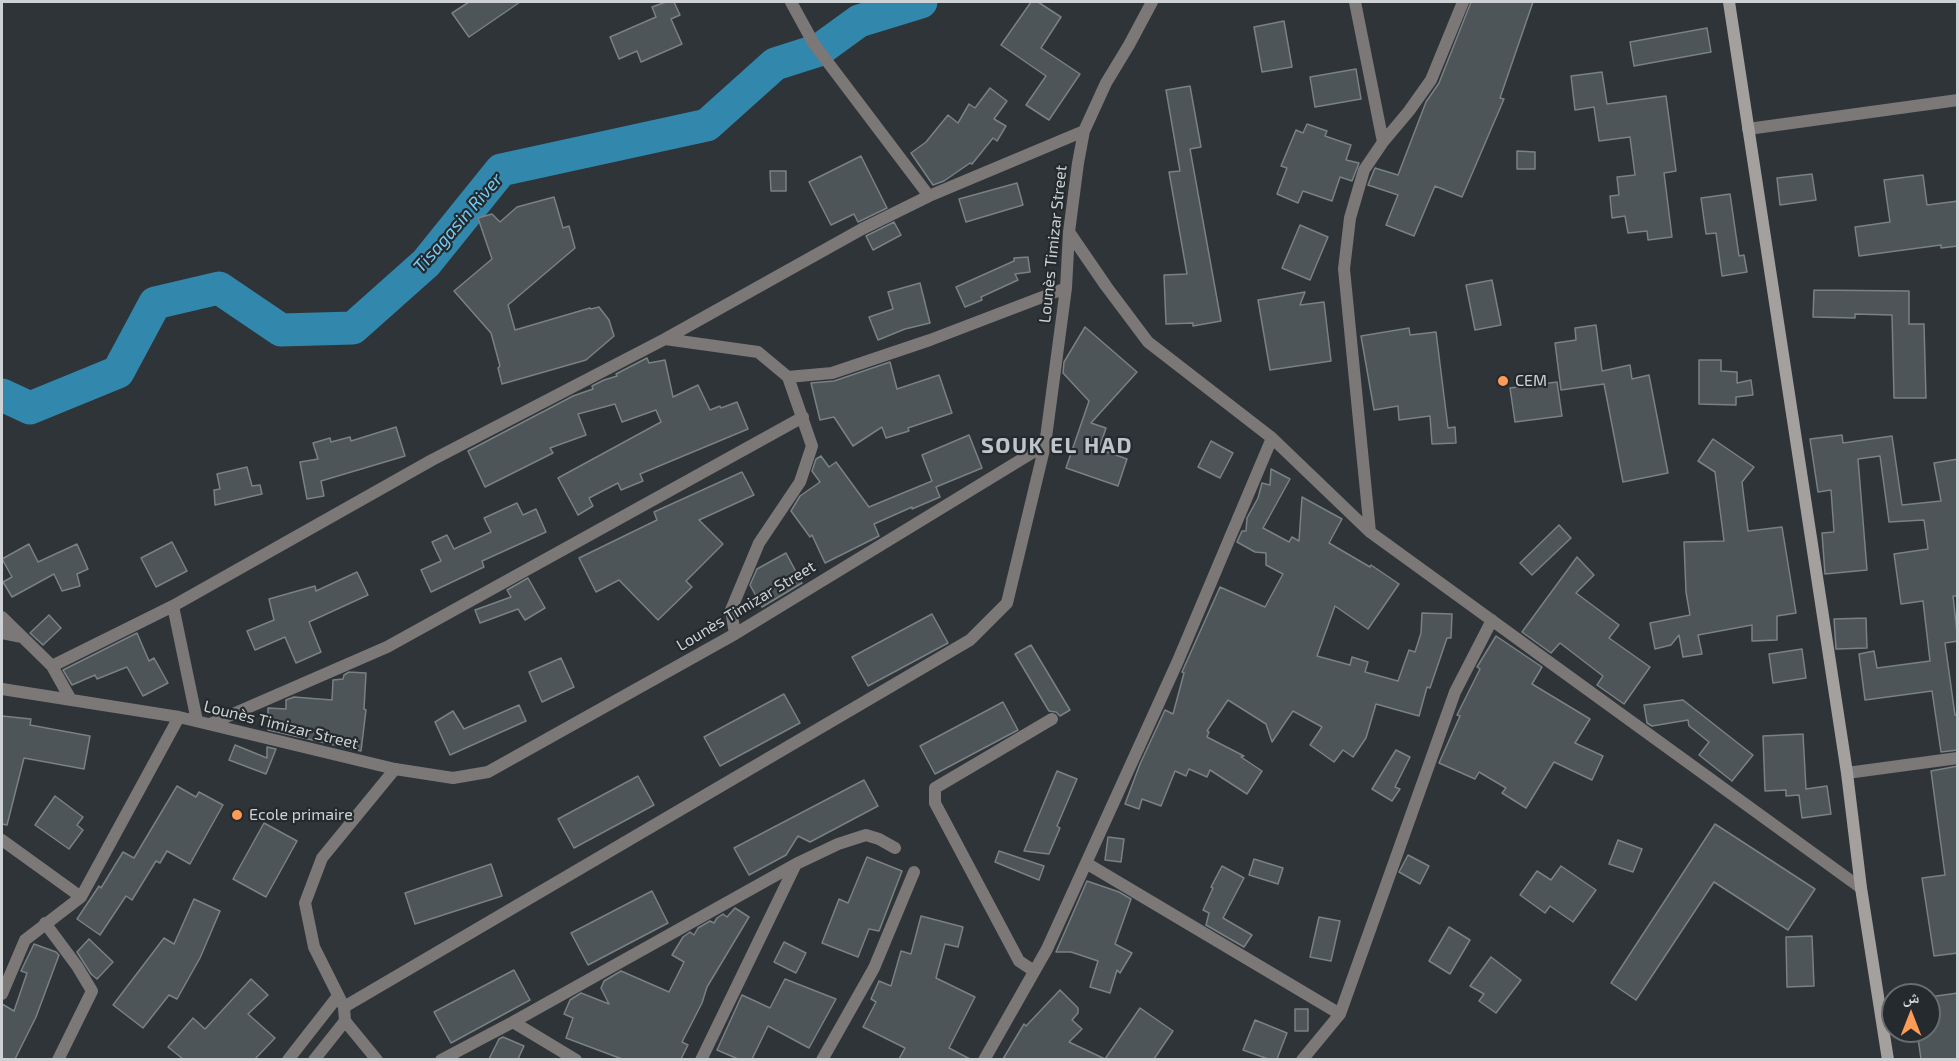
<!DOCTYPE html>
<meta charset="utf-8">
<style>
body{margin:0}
#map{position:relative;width:1959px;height:1061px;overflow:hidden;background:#2e3437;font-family:"Exo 2","Noto Naskh Arabic",sans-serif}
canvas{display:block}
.frame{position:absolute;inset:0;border:3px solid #ced2d4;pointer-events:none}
.north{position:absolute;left:1881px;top:983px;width:60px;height:60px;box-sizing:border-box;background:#242a2d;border:2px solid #686d70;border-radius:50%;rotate:0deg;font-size:16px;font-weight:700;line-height:24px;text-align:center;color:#ced2d4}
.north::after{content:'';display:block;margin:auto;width:21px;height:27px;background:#fe9c57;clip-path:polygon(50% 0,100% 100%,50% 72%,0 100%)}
</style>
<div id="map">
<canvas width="1959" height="1061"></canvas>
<div class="frame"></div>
<div class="north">ش</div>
</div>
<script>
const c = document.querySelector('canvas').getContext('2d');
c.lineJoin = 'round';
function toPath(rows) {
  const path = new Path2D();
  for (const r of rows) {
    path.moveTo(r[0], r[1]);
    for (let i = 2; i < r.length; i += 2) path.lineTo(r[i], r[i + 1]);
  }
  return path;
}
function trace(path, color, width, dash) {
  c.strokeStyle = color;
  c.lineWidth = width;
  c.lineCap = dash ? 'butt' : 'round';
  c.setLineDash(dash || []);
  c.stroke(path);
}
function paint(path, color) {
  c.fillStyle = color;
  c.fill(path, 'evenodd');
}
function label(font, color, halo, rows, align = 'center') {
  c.font = font + ' "Exo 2",sans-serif';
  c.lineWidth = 4.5;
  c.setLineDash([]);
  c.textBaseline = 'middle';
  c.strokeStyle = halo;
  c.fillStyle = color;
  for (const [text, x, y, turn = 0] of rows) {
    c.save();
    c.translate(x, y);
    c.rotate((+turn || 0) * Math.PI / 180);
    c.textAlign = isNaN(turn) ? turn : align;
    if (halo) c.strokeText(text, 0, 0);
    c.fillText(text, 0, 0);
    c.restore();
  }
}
trace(toPath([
 [2,395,30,408,118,372,155,303,219,288,281,330,353,328,426,263,501,170,707,125,775,64,819,50,859,21,921,2]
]), '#3287ad', 33);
const building = toPath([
 [469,2,520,2,469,37,452,13,469,2],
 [666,2,674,2,680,15,671,19,682,44,641,62,637,51,619,59,610,37,656,17,652,7,666,2],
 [1031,2,1038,2,1061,17,1041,48,1080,74,1049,120,1026,105,1046,76,1001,45,1031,2],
 [1471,2,1533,2,1500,98,1504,99,1462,197,1435,186,1414,236,1386,225,1398,195,1368,185,1375,168,1398,175,1426,102,1439,83,1471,2],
 [1284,21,1292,67,1262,72,1254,27,1284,21],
 [1707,28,1711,52,1634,66,1630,42,1707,28],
 [1356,69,1361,99,1315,107,1310,77,1356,69],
 [1602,72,1607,104,1666,96,1676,171,1664,173,1672,237,1648,240,1647,231,1628,233,1625,216,1612,218,1610,196,1619,195,1617,177,1635,175,1630,137,1599,141,1594,107,1575,110,1571,76,1602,72],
 [1190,86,1201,147,1190,149,1221,321,1193,326,1193,323,1166,324,1164,275,1187,274,1169,172,1180,171,1166,90,1190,86],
 [990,88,1007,101,994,119,1006,126,997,141,993,138,972,164,970,163,944,181,933,185,911,153,926,142,948,115,958,123,969,104,975,108,990,88],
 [1307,124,1327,131,1325,136,1351,145,1346,160,1359,163,1352,181,1340,177,1332,201,1303,191,1298,203,1277,194,1287,168,1281,166,1296,130,1303,133,1307,124],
 [1517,151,1535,152,1535,169,1517,169,1517,151],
 [861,156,887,208,858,222,854,214,831,225,809,182,861,156],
 [770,171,786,171,786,191,771,191,770,171],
 [1812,174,1816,200,1780,205,1777,178,1812,174],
 [1923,175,1927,205,1958,201,1958,246,1941,248,1941,245,1859,256,1855,227,1890,222,1884,180,1923,175],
 [1017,183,1023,205,966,222,959,199,1017,183],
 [1730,194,1739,256,1744,255,1747,272,1722,276,1716,233,1706,234,1701,198,1730,194],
 [554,197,563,228,569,226,575,248,508,305,515,330,590,308,591,309,599,307,609,320,614,336,586,360,502,384,498,368,500,366,491,333,454,291,492,259,478,218,492,214,500,222,517,207,554,197],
 [894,222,901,235,873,250,866,236,894,222],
 [1300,225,1328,237,1310,280,1282,268,1300,225],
 [1028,257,1030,272,1015,274,1018,280,981,297,982,300,965,307,956,287,1014,261,1014,258,1028,257],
 [1492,280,1501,325,1475,330,1466,285,1492,280],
 [920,283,930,323,905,329,878,340,869,317,893,309,888,292,920,283],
 [1814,290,1909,291,1909,324,1924,324,1926,398,1894,398,1892,315,1855,314,1855,318,1813,317,1814,290],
 [1305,292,1300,305,1324,302,1331,361,1270,370,1258,300,1305,292],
 [1596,325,1602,371,1630,365,1632,379,1649,375,1668,473,1623,482,1604,384,1561,390,1555,343,1576,340,1575,328,1596,325],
 [1085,327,1137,372,1091,423,1106,428,1099,449,1127,459,1118,486,1066,468,1089,401,1063,373,1064,362,1085,327],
 [1409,328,1410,335,1436,332,1448,428,1455,427,1456,443,1432,444,1430,416,1399,420,1398,406,1374,410,1361,336,1409,328],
 [647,358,649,363,665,360,673,397,698,385,710,410,720,406,721,408,737,402,748,429,640,474,643,481,621,490,618,483,589,498,593,506,578,515,558,478,661,422,656,410,622,422,615,404,578,414,586,435,550,448,553,453,485,487,468,451,573,396,593,389,592,386,604,380,617,376,616,374,647,358],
 [1699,360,1721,360,1721,371,1737,372,1737,383,1751,380,1753,395,1736,397,1736,405,1699,404,1699,360],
 [890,362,897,389,939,375,952,413,908,428,909,431,886,438,882,427,853,446,834,417,820,420,811,383,834,381,890,362],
 [1557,382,1562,416,1515,422,1510,388,1557,382],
 [396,427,405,456,321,481,324,496,307,499,300,462,318,459,313,443,330,438,331,442,350,437,351,441,396,427],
 [969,435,982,468,936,487,940,497,912,509,912,507,874,524,879,536,825,563,812,535,810,537,791,511,800,496,820,482,812,471,816,459,821,456,829,467,836,462,869,507,932,481,922,455,969,435],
 [1842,435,1843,443,1892,436,1902,505,1941,501,1934,463,1958,459,1958,596,1953,596,1958,641,1945,643,1955,715,1958,715,1958,750,1941,752,1932,691,1865,700,1859,654,1874,651,1877,668,1930,661,1923,601,1901,604,1894,554,1928,549,1924,520,1889,522,1880,456,1858,459,1867,570,1825,574,1822,533,1834,532,1831,490,1818,492,1810,439,1842,435],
 [1713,439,1754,467,1742,482,1748,531,1782,527,1796,613,1777,616,1777,640,1752,641,1752,625,1698,635,1702,654,1683,657,1679,635,1671,645,1655,649,1650,623,1690,615,1686,592,1684,542,1724,541,1715,472,1698,461,1713,439],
 [1211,441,1233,453,1220,478,1198,467,1211,441],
 [247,467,252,486,260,485,262,494,215,505,214,490,220,489,217,474,247,467],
 [1271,469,1290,479,1263,528,1289,542,1292,537,1299,541,1302,497,1342,519,1329,543,1370,567,1371,565,1399,584,1368,629,1335,606,1317,656,1350,665,1352,657,1368,662,1365,672,1398,681,1409,650,1415,652,1421,633,1422,613,1452,614,1451,638,1447,638,1430,688,1427,687,1419,716,1376,704,1366,738,1353,757,1343,750,1334,762,1310,745,1322,727,1293,711,1272,742,1266,724,1228,700,1207,731,1209,732,1207,737,1244,756,1241,757,1262,771,1247,794,1210,770,1207,777,1189,769,1186,776,1175,771,1161,806,1142,799,1139,809,1125,804,1140,764,1165,710,1173,714,1184,673,1182,672,1220,587,1265,607,1283,574,1266,565,1266,553,1255,552,1237,542,1242,531,1246,531,1247,518,1258,498,1262,483,1270,485,1271,469],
 [742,472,754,495,699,520,723,544,686,581,692,587,658,620,619,580,596,592,579,558,657,520,654,512,742,472],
 [517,503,523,515,536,509,546,532,482,561,484,567,431,592,421,570,441,561,432,542,447,535,454,549,491,532,484,518,517,503],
 [1559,525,1571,538,1532,575,1520,563,1559,525],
 [172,542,187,571,156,587,141,558,172,542],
 [29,544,38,562,77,544,88,569,77,574,80,586,62,591,54,574,12,597,3,582,12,577,2,559,29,544],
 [786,553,802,583,762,607,750,585,757,569,786,553],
 [1577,557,1594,575,1576,593,1619,625,1609,638,1650,667,1624,704,1597,685,1603,676,1560,643,1551,653,1522,632,1577,557],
 [357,572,368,595,309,622,321,652,296,663,285,637,255,650,247,631,274,620,269,599,315,586,316,591,357,572],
 [528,578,545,608,525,620,518,609,480,623,475,610,511,597,507,590,528,578],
 [932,614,948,643,868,686,852,657,932,614],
 [49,615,61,628,43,645,30,633,49,615],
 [1866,618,1867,648,1836,649,1834,619,1866,618],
 [137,633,149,661,154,658,168,683,143,696,127,667,97,679,95,675,72,685,63,670,137,633],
 [1496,636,1542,667,1532,684,1590,719,1575,743,1603,756,1592,780,1554,762,1526,808,1502,793,1506,788,1479,772,1475,779,1439,763,1460,716,1457,715,1480,669,1477,667,1496,636],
 [1031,645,1070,710,1060,716,1056,712,1049,711,1015,654,1031,645],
 [1802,649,1806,678,1773,683,1769,654,1802,649],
 [561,658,574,687,542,702,529,672,561,658],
 [349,672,366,673,364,709,366,710,361,751,268,730,268,708,286,709,286,700,294,697,332,700,333,680,343,679,344,675,349,672],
 [784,694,800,723,720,766,704,737,784,694],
 [1683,700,1753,755,1732,781,1699,755,1709,742,1689,726,1688,720,1652,726,1647,723,1644,705,1683,700],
 [1003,702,1018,730,935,774,920,746,1003,702],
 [519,705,526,721,450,755,435,722,453,711,464,729,519,705],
 [2,716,31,719,30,725,90,736,84,769,24,758,7,825,2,824,2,716],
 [1803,734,1806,789,1827,786,1831,814,1802,818,1799,795,1786,796,1786,790,1765,791,1763,736,1803,734],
 [235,745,267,758,267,747,276,749,266,774,229,760,235,745],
 [1396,750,1410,757,1395,787,1400,789,1392,801,1372,789,1396,750],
 [1958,766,1958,953,1934,956,1922,878,1945,875,1931,771,1958,766],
 [1057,771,1077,779,1057,826,1060,828,1049,854,1024,851,1057,771],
 [638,776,654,805,574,848,558,819,638,776],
 [864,780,878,806,810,842,798,836,786,855,749,875,734,848,864,780],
 [177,786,196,797,199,792,223,805,190,864,167,851,160,863,156,861,132,900,126,896,100,935,77,919,99,886,101,888,123,852,134,858,177,786],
 [55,796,83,817,77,825,83,830,69,849,35,825,55,796],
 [264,823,297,841,266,897,233,879,264,823],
 [1715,824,1815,889,1788,930,1714,882,1636,1000,1611,983,1715,824],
 [1108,837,1124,839,1121,862,1105,860,1108,837],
 [1618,840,1642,849,1633,872,1609,864,1618,840],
 [999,851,1044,866,1039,880,995,862,999,851],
 [1408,855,1429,866,1420,884,1399,872,1408,855],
 [867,857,902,871,879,931,869,929,858,957,822,943,839,899,848,903,867,857],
 [1254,859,1283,868,1278,884,1249,875,1254,859],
 [491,864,502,896,415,924,405,893,491,864],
 [1222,866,1244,878,1223,918,1252,935,1244,947,1206,925,1209,913,1203,910,1213,888,1211,887,1222,866],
 [1561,866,1596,890,1573,922,1550,906,1545,913,1520,895,1537,871,1551,880,1561,866],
 [1087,881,1119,892,1131,899,1115,944,1132,953,1120,973,1117,970,1110,993,1090,987,1098,961,1071,952,1056,952,1087,881],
 [652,891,668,923,588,965,571,933,652,891],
 [194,899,220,911,200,958,177,999,169,995,143,1028,113,1005,164,938,174,944,194,899],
 [735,908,749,917,707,987,702,1003,682,1042,688,1045,681,1059,622,1059,566,1038,573,1018,564,1014,570,1000,581,993,609,1004,601,988,604,981,621,971,669,992,684,962,672,955,683,937,690,932,694,935,698,928,710,921,714,923,717,918,723,914,727,917,735,908],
 [921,916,963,927,958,947,945,944,936,978,975,997,949,1048,970,1059,899,1059,905,1048,863,1027,876,1002,871,999,879,981,891,986,901,951,911,954,921,916],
 [1319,917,1340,921,1331,961,1310,957,1319,917],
 [1449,927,1470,940,1450,974,1429,961,1449,927],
 [1812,936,1814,986,1787,987,1786,937,1812,936],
 [89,939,113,962,97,979,91,974,77,952,89,939],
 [784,942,806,953,796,973,774,962,784,942],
 [34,944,56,952,59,955,36,1017,15,1059,2,1059,2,1004,14,1011,27,973,21,971,34,944],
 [1491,957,1521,980,1496,1013,1479,1001,1484,994,1470,986,1491,957],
 [514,970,530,1000,451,1043,434,1012,514,970],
 [251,979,268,995,248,1014,275,1038,255,1059,183,1059,168,1047,193,1018,205,1029,251,979],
 [785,979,836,999,809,1048,768,1026,752,1059,738,1059,717,1050,742,995,770,1008,785,979],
 [1060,990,1078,1008,1078,1013,1072,1020,1082,1029,1069,1042,1105,1059,1140,1008,1173,1031,1154,1059,1003,1059,1024,1024,1026,1026,1060,990],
 [1958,993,1958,1059,1921,1059,1917,1031,1929,1031,1929,997,1958,993],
 [1295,1009,1308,1009,1308,1031,1295,1031,1295,1009],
 [1255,1020,1287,1033,1277,1059,1268,1059,1243,1050,1255,1020],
 [503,1037,524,1046,518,1059,489,1059,499,1039,503,1037]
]);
paint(building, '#4e5558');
trace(building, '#7a8184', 1.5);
trace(toPath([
 [791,2,814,44,929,196],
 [1355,2,1383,142],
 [1748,129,1958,100],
 [1069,232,1106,286,1148,342,1272,438,1370,532,1861,888],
 [665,339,758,352,788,377,812,446,800,482,759,543,731,610,735,634],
 [788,377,832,373,930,340,1066,288],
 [1370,532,1344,269,1350,218,1364,170,1383,142,1409,111,1431,80,1463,2],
 [173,606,197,721],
 [2,617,52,666,71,700],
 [2,633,22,637],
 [52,666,173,606,432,460,665,339,862,229,929,196,1084,131],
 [2,689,179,717,395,769,453,778,488,772,735,634,1045,445],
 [210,724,387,647,803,417],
 [1847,773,1958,758],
 [2,840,81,897],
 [1086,863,1340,1014],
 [796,864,838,844,866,835,879,839,895,848],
 [45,923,77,966,92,991,58,1060],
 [1034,971,1019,961,935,803,935,788,1052,719],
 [2,994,25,940,81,897,179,717],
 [344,1007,970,640,1007,603,1045,445,1066,288,1069,232,1078,163,1084,131,1106,83,1129,45,1152,2],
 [513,1022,576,1060],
 [288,1060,338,996],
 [314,1060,345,1021],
 [441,1060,513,1022,796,864,701,1060],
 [822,1060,874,968,914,872],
 [984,1060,1047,949,1177,663,1272,438],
 [1302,1060,1340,1014,1455,692,1492,620]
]), '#7b7877', 12);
trace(toPath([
 [377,1060,345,1021,344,1007,314,947,305,903,322,858,395,769]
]), '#7b7877', 12);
trace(toPath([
 [1729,2,1847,773,1861,888,1888,1060]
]), '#a4a09d', 12);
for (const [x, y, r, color] of [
 [1503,381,6,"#fe9c57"],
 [237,815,6,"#fe9c57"]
]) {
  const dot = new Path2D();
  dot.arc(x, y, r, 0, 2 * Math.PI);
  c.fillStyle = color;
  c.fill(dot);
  trace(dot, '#242a2d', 2);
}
label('16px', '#ced2d4', '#242a2d', [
 ["Lounès Timizar Street",1053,244,-84],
 ["Lounès Timizar Street",746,606,-31],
 ["Lounès Timizar Street",281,725,14]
]);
label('16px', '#ced2d4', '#242a2d', [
 ["CEM",1515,381],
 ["Ecole primaire",249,815]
], 'left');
label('italic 18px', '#75ccf6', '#242a2d', [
 ["Tisagasin River",458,223,-49]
]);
c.letterSpacing = '1.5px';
label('bold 22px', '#bfc6cb', '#242a2d', [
 ["SOUK EL HAD",1057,446]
]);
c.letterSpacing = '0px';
</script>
